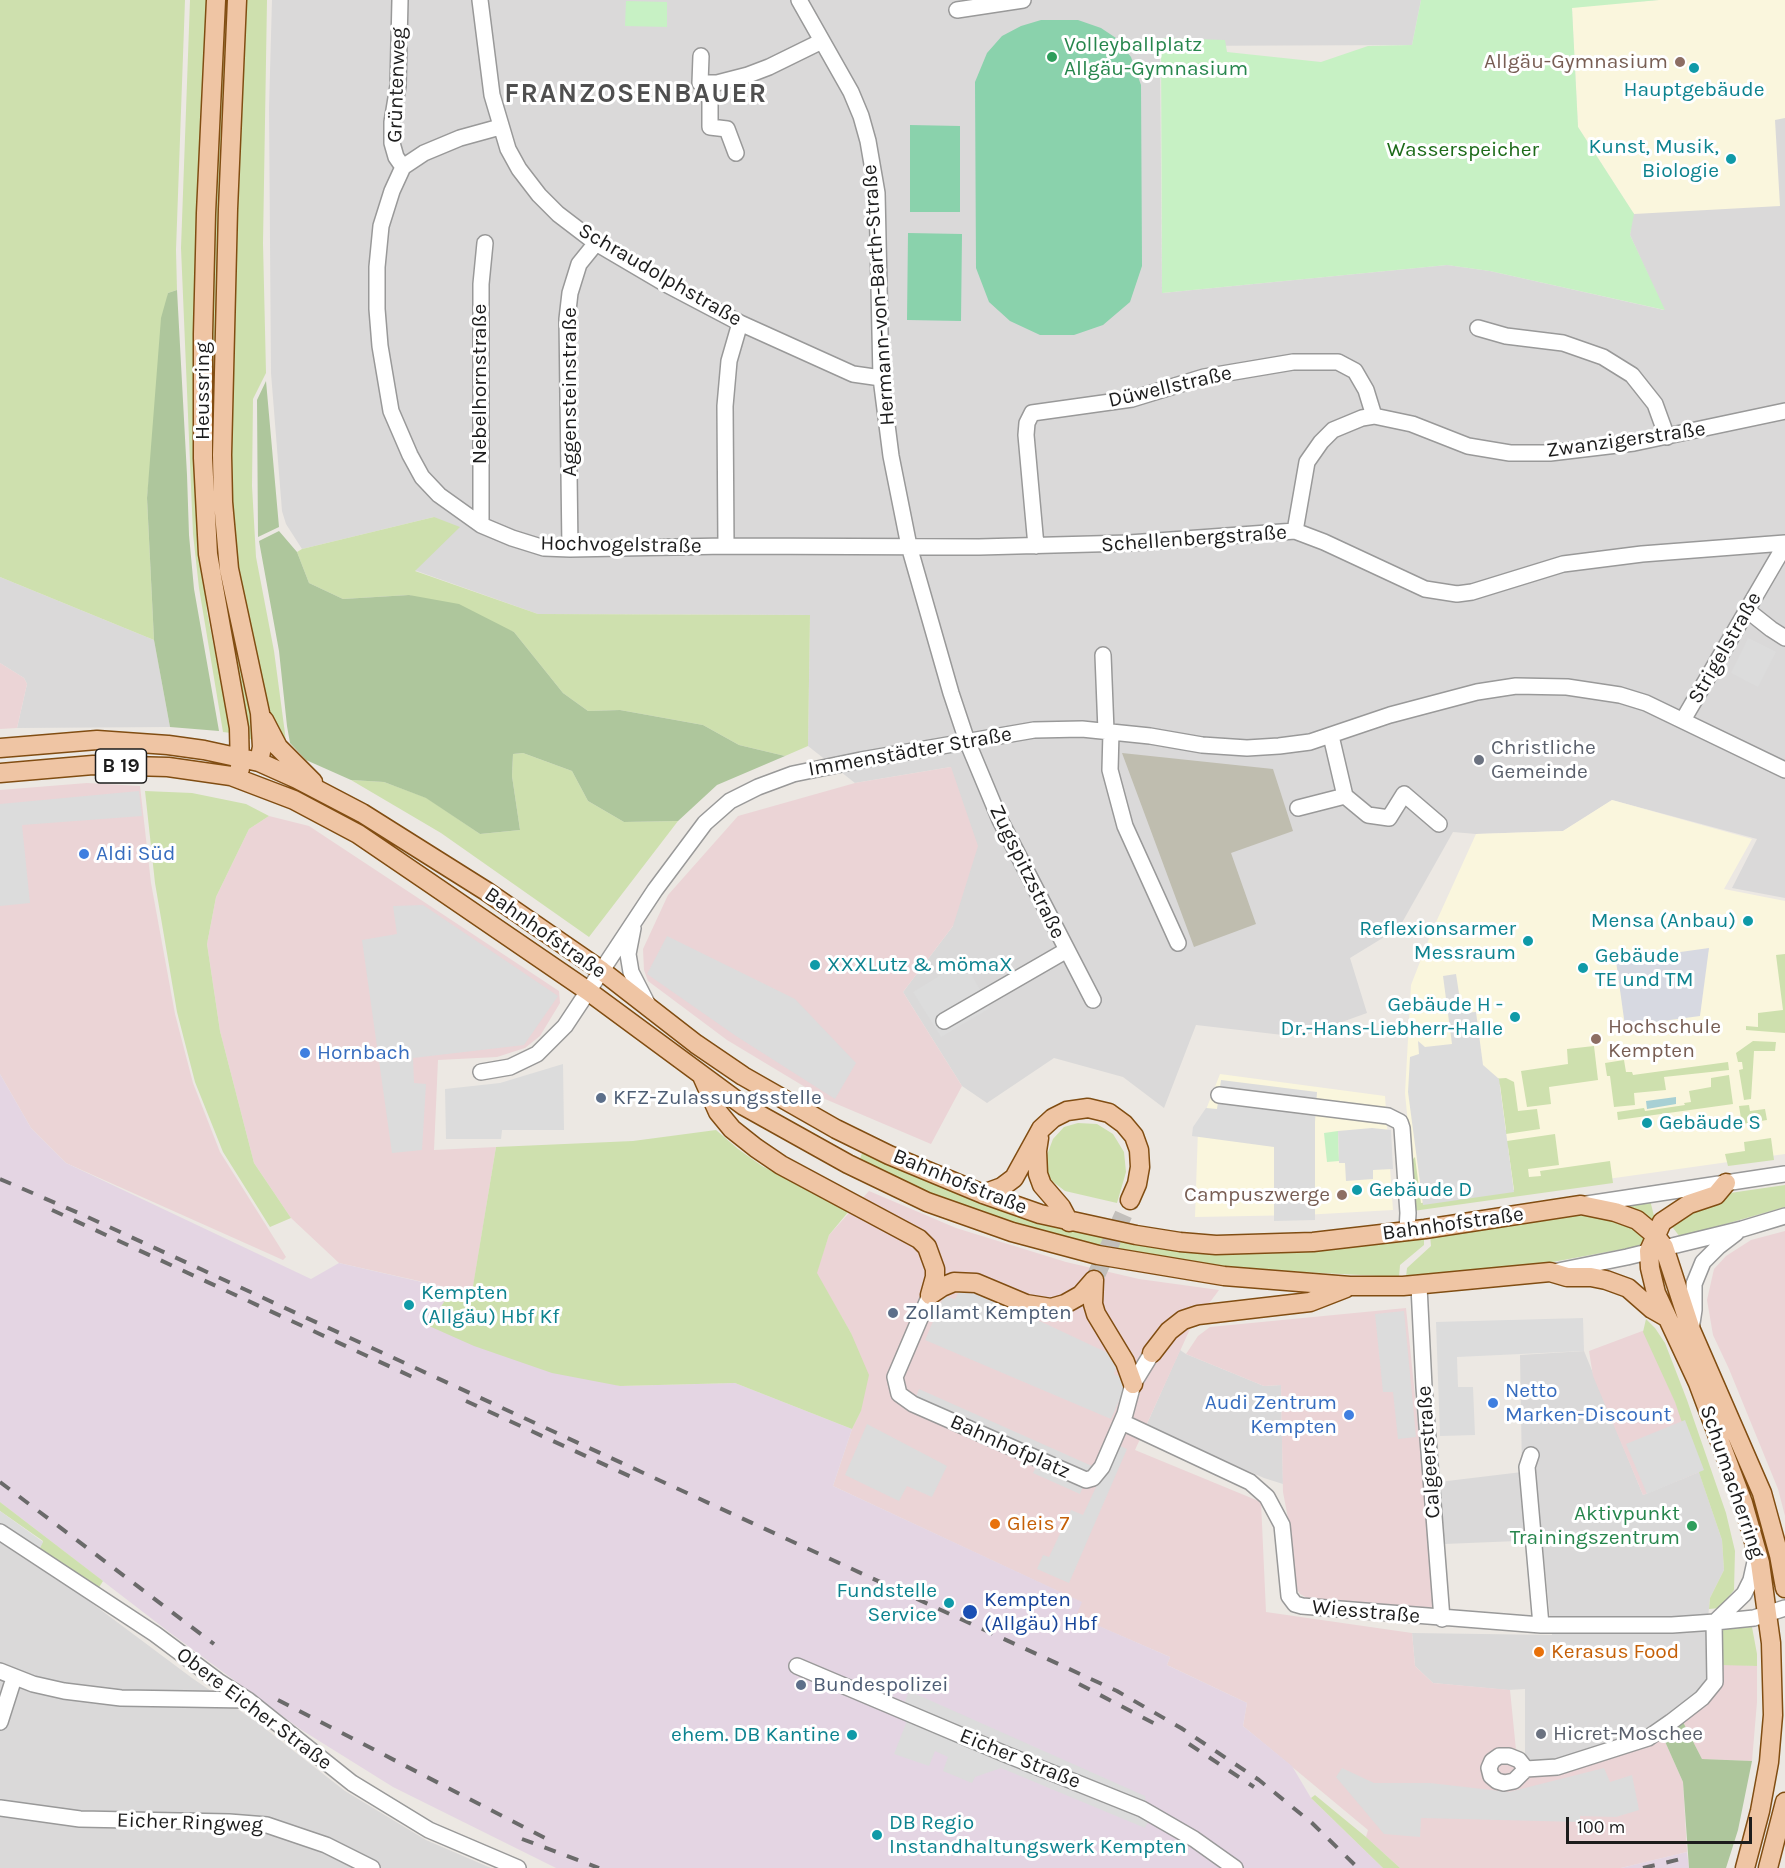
<!DOCTYPE html>
<meta charset="utf-8">
<style>
body{margin:0}
#map{position:relative;width:1785px;height:1868px;overflow:hidden;background:#ece8e3;font-family:Karla,sans-serif}
canvas{display:block}
.scale{position:absolute;left:1566px;top:1817px;width:186px;height:27px;box-sizing:border-box;border:3px solid #1c1c1c;border-top:0;padding-left:8px;font-size:18px;line-height:21px;white-space:nowrap;color:#1c1c1c;-webkit-text-stroke:4px #fff;paint-order:stroke}
</style>
<div id="map">
<canvas width="1785" height="1868"></canvas>
<div class="scale">100 m</div>
</div>
<script>
const c = document.querySelector('canvas').getContext('2d');
c.lineJoin = 'round';
function paint(path, color) {
  c.fillStyle = color;
  c.fill(path, 'evenodd');
}
function toPath(rows) {
  const path = new Path2D();
  for (const r of rows) {
    path.moveTo(r[0], r[1]);
    for (let i = 2; i < r.length; i += 2) path.lineTo(r[i], r[i + 1]);
  }
  return path;
}
function trace(path, color, width, dash) {
  c.strokeStyle = color;
  c.lineWidth = width;
  c.lineCap = dash ? 'butt' : 'round';
  c.setLineDash(dash || []);
  c.stroke(path);
}
function label(font, color, halo, rows, align = 'center') {
  c.font = font + ' Karla,sans-serif';
  c.lineWidth = 6;
  c.setLineDash([]);
  c.textBaseline = 'middle';
  c.strokeStyle = halo;
  c.fillStyle = color;
  for (const [text, x, y, turn = 0] of rows) {
    c.save();
    c.translate(x, y);
    c.rotate((+turn || 0) * Math.PI / 180);
    c.textAlign = isNaN(turn) ? turn : align;
    if (halo) c.strokeText(text, 0, 0);
    c.fillText(text, 0, 0);
    c.restore();
  }
}
paint(toPath([
 [272,0,1421,0,1412,45,1160,46,1162,293,1447,265,1490,271,1664,310,1630,235,1658,1,1785,0,1785,898,1732,888,1757,839,1612,800,1563,831,1476,834,1453,832,1399,928,1350,958,1367,1013,1300,1037,1196,1025,1164,1108,1123,1077,1054,1058,987,1103,962,1086,903,992,953,926,951,767,855,783,808,746,810,615,538,614,414,570,434,517,302,549,286,524,282,511,271,373,269,108],
 [0,577,154,640,170,727,17,728,27,684,24,678,0,663],
 [1180,1350,1186,1354,1264,1386,1281,1385,1283,1484,1264,1478,1146,1426],
 [1584,1351,1643,1495,1699,1472,1722,1540,1724,1570,1710,1598,1708,1618,1711,1681,1646,1733,1572,1755,1534,1764,1525,1758,1525,1689,1508,1690,1433,1683,1415,1666,1412,1633,1552,1635,1542,1540,1444,1544,1439,1482,1522,1472,1520,1355],
 [0,1539,42,1566,192,1678,258,1723,345,1791,426,1840,491,1868,0,1868]
]), '#dad9d9');
paint(toPath([
 [0,663,24,678,27,684,17,728,0,729],
 [951,767,978,846,953,926,903,992,962,1086,931,1144,825,1099,727,1040,648,981,644,970,643,949,668,895,738,816,855,783],
 [87,783,140,786,151,883,175,1014,193,1083,220,1152,286,1257,283,1260,66,1163,31,1128,0,1074,0,790],
 [269,816,309,826,559,991,560,1003,540,1036,525,1048,497,1057,438,1060,434,1150,496,1147,472,1293,339,1263,291,1218,254,1163,220,1031,207,944,216,897,249,829],
 [869,1191,956,1228,1066,1262,1139,1279,1219,1290,1190,1329,1135,1450,1261,1502,1266,1612,1412,1633,1415,1666,1433,1683,1510,1690,1518,1770,1663,1737,1683,1782,1687,1852,1621,1868,1400,1868,1366,1837,1368,1830,1243,1726,1247,1703,1167,1665,1170,1657,1075,1616,1081,1602,833,1486,852,1429,861,1411,851,1333,816,1273,829,1235],
 [1785,1231,1785,1516,1778,1489,1729,1369,1713,1335,1707,1300,1714,1269,1726,1256,1751,1240],
 [1406,1308,1420,1444,1433,1611,1321,1601,1307,1598,1300,1594,1295,1586,1291,1534,1283,1492,1281,1385,1264,1386,1186,1354,1198,1336,1210,1327],
 [1645,1330,1704,1470,1643,1495,1593,1376,1589,1351],
 [1728,1664,1757,1666,1757,1702,1752,1761,1702,1759,1682,1720,1720,1665]
]), '#ebd4d6');
paint(toPath([
 [0,1074,31,1128,66,1163,311,1279,339,1263,452,1289,429,1326,620,1386,735,1383,852,1429,833,1486,1082,1602,1076,1616,1170,1657,1167,1665,1247,1703,1243,1726,1292,1766,1311,1798,1383,1868,556,1868,393,1787,300,1729,169,1632,0,1502],
 [1687,1852,1689,1868,1621,1868]
]), '#e4d5e3');
paint(toPath([
 [1659,0,1785,0,1785,118,1775,120,1780,206,1634,214,1578,127,1572,7],
 [1612,800,1752,839,1724,889,1785,901,1785,1154,1416,1206,1405,1093,1411,985,1432,931,1476,834,1563,831],
 [1220,1074,1385,1096,1393,1210,1303,1215,1195,1217,1198,1130]
]), '#faf6dd');
paint(toPath([
 [1122,753,1273,769,1293,831,1231,853,1256,924,1194,947]
]), '#bfbdaf');
paint(toPath([
 [0,0,185,0,176,250,177,290,168,293,147,498,154,640,0,577],
 [190,0,210,0,201,555,207,612,231,733,223,732,199,588,193,534,181,248],
 [223,0,231,0,217,455,257,740,249,739,215,554,210,458,210,335],
 [243,0,267,0,263,243,266,373,253,399,252,486,256,557,274,651,286,741,281,743,267,712,237,569,228,455],
 [434,517,460,527,415,571,538,614,810,615,808,746,785,756,739,745,703,725,620,710,588,711,563,693,514,632,409,595,343,599,309,583,297,552,302,549],
 [523,753,572,771,588,801,624,822,678,821,589,937,441,833,351,780,384,782,427,798,480,834,520,830,512,776,513,754],
 [145,791,192,793,246,804,269,816,249,829,216,897,207,944,220,1031,254,1163,291,1218,270,1227,223,1152,195,1082,177,1012,155,883],
 [1785,954,1785,1033,1746,1030,1746,1026,1758,1027,1758,1013,1783,1010,1776,955],
 [1753,1041,1776,1042,1775,1051,1754,1051,1751,1099,1744,1100,1739,1070,1743,1069,1742,1062,1738,1062,1736,1053],
 [1594,1046,1598,1080,1549,1087,1551,1104,1527,1107,1521,1071,1568,1064,1567,1049],
 [1624,1060,1626,1072,1632,1072,1633,1075,1728,1062,1729,1070,1664,1077,1666,1090,1634,1093,1635,1105,1614,1107,1610,1076,1607,1076,1605,1063],
 [1729,1075,1733,1104,1618,1120,1617,1112,1644,1108,1645,1111,1685,1105,1684,1103,1691,1102,1689,1091,1711,1087,1711,1078],
 [1506,1078,1514,1082,1518,1111,1537,1109,1540,1129,1499,1135,1498,1132,1506,1130,1500,1085,1491,1079],
 [1749,1105,1750,1111,1765,1109,1767,1120,1742,1124,1739,1106],
 [1078,1123,1097,1124,1113,1134,1124,1152,1126,1172,1117,1203,1065,1191,1052,1181,1047,1171,1047,1155,1053,1139,1064,1127],
 [716,1130,738,1149,762,1166,849,1211,829,1235,817,1273,851,1333,869,1375,861,1411,852,1429,735,1383,620,1386,552,1373,474,1346,429,1326,452,1289,472,1292,496,1147,633,1141],
 [1555,1134,1559,1165,1528,1169,1529,1177,1541,1176,1540,1171,1610,1161,1613,1183,1413,1211,1409,1163,1415,1157,1421,1203,1514,1190,1508,1147,1500,1142],
 [1771,1138,1774,1160,1728,1166,1725,1154,1745,1151,1744,1142],
 [863,1150,980,1199,1218,1252,1313,1252,1424,1236,1424,1245,1400,1265,1399,1277,1225,1268,1102,1249,1014,1225,928,1195,859,1162],
 [1785,1185,1785,1207,1680,1237,1670,1224,1691,1209,1717,1203,1730,1193],
 [1650,1200,1655,1220,1649,1223,1618,1205],
 [1581,1214,1611,1218,1633,1226,1647,1237,1645,1245,1547,1263,1406,1277,1407,1268,1431,1246,1430,1235],
 [1646,1319,1655,1328,1665,1343,1687,1400,1726,1513,1735,1551,1734,1590,1720,1608,1709,1609,1710,1598,1724,1570,1722,1540,1675,1402,1643,1332],
 [0,1502,103,1581,98,1589,39,1550,43,1541,0,1511],
 [1752,1627,1757,1654,1757,1666,1720,1665,1717,1630],
 [1315,1795,1366,1837,1400,1868,1383,1868,1311,1798]
]), '#cee0ae');
paint(toPath([
 [177,290,187,475,189,535,194,589,219,731,170,727,154,640,147,498,161,318,168,293],
 [266,381,279,527,258,537,257,400],
 [279,531,297,552,309,583,343,599,409,595,459,604,514,632,563,693,588,711,620,710,703,725,739,745,785,756,717,785,678,821,624,822,588,801,572,771,523,753,513,754,512,776,520,830,480,834,426,798,384,782,351,780,306,760,290,743,287,726,279,651,259,541],
 [1682,1720,1702,1759,1752,1761,1738,1830,1726,1868,1689,1868,1683,1782,1663,1737]
]), '#aec69c');
paint(toPath([
 [1421,0,1659,0,1572,8,1578,127,1634,214,1630,235,1665,310,1490,271,1447,265,1162,293,1161,38,1225,40,1227,52,1321,62,1368,46,1412,45],
 [626,1,667,2,667,27,625,26],
 [1338,1131,1339,1161,1327,1162,1324,1133]
]), '#c7f1c4');
paint(toPath([
 [1041,20,1078,20,1101,28,1116,38,1131,57,1141,85,1142,266,1130,302,1103,325,1074,335,1040,335,1010,321,989,302,976,268,975,82,987,53,1002,36,1021,26],
 [910,125,960,126,960,212,910,212],
 [908,233,962,234,961,321,907,320]
]), '#8ad2ac');
paint(toPath([
 [1748,638,1776,652,1758,687,1731,673],
 [139,791,142,816,22,825,30,903,0,906,0,804],
 [423,905,558,996,524,1045,413,1058,414,1083,426,1084,422,1150,392,1153,362,940,397,934,393,906],
 [667,936,795,999,856,1063,835,1099,736,1036,647,974],
 [964,961,990,1008,941,1037,913,992],
 [1456,974,1462,1013,1476,1012,1483,1065,1499,1079,1514,1192,1423,1205,1408,1092,1410,1057,1419,1054,1418,1041,1425,1047,1452,1044,1443,976],
 [563,1064,564,1130,502,1130,501,1139,446,1139,445,1089,500,1083],
 [1221,1080,1317,1092,1315,1122,1315,1220,1274,1221,1274,1147,1192,1136,1193,1127,1206,1108,1217,1109],
 [1372,1128,1391,1130,1393,1169,1373,1170,1373,1179,1346,1181,1345,1163,1339,1163,1338,1131],
 [963,1285,1110,1354,1117,1366,1114,1374,1128,1381,1111,1419,925,1340,944,1296,955,1299],
 [1404,1311,1416,1437,1398,1439,1393,1392,1383,1392,1375,1314],
 [1583,1318,1584,1351,1457,1357,1458,1387,1473,1387,1475,1435,1440,1436,1436,1322],
 [919,1389,1092,1466,1080,1494,1033,1473,1039,1461,913,1404],
 [1685,1420,1704,1470,1647,1494,1626,1444],
 [867,1424,947,1466,932,1497,907,1486,899,1501,845,1475],
 [1116,1444,1127,1449,1069,1583,1037,1569,1043,1555,1049,1557,1071,1510,1083,1515],
 [0,1511,43,1542,39,1550,0,1524],
 [909,1691,1145,1796,1149,1820,1145,1828,1001,1768,975,1777,972,1783,943,1771,948,1757,935,1751,929,1766,894,1754,912,1708,904,1704],
 [1342,1768,1374,1783,1430,1783,1509,1792,1604,1768,1610,1782,1632,1775,1639,1810,1616,1817,1580,1816,1580,1822,1421,1818,1420,1837,1384,1834,1336,1777]
]), '#dcdcdc');
paint(toPath([
 [1709,948,1700,1016,1625,1026,1616,961]
]), '#d7d9e1');
paint(toPath([
 [1676,1097,1676,1104,1647,1109,1646,1101]
]), '#a8d0d4');
trace(toPath([
 [1094,1280,1130,1200]
]), '#c2bfbb', 18, [18, 9]);
const minor = toPath([
 [400,0,398,86,392,122,392,143,396,157,403,167],
 [480,0,492,95,508,149,519,169,539,195,558,214,596,243,664,283,740,323,853,374,881,378],
 [799,0,851,92,861,116,868,141,877,193,881,378,891,456,909,546,951,693,967,741,1000,820,1093,1000],
 [957,10,1023,0],
 [701,56,700,83,717,83,748,75,769,67,822,41],
 [710,83,710,127,727,129,736,153],
 [500,127,460,138,424,153,403,167,392,191,381,226,377,267,377,309,380,346,391,411,410,455,422,477,439,495,481,525,512,538,544,548,570,549,726,546,979,547,1129,543,1295,531,1324,542,1425,589,1457,594,1472,592,1563,564,1642,554,1785,543],
 [1478,328,1506,336,1563,343,1603,357,1632,375,1655,404,1667,437],
 [481,525,481,284,485,243],
 [1295,531,1307,462,1321,442,1333,430,1362,418,1374,416,1412,424,1468,446,1510,453,1550,453,1634,443,1785,411],
 [726,546,725,406,729,361,740,323],
 [1036,546,1026,435,1027,423,1032,413,1132,399,1204,377,1293,362,1338,362,1355,371,1366,390,1374,416],
 [570,549,567,319,570,293,579,264,596,243],
 [1747,610,1771,629,1785,638],
 [1103,655,1106,731],
 [1683,720,1785,545],
 [1111,732,1110,770,1125,826,1178,943],
 [1331,736,1345,796,1368,815,1389,818,1404,794,1439,824],
 [1298,808,1345,796],
 [633,928,628,954,631,972,649,1007],
 [944,1021,1067,950],
 [481,1072,510,1067,537,1054,565,1026,655,890,705,823,730,801,758,787,793,774,861,760,1034,730,1082,729,1150,736,1202,745,1247,748,1279,746,1310,742,1390,715,1477,692,1516,686,1567,687,1620,695,1646,703,1785,770],
 [1219,1095,1388,1116,1400,1122,1402,1128,1408,1213,1407,1231],
 [1587,1204,1785,1174],
 [1553,1272,1627,1257,1742,1229,1785,1216],
 [1419,1286,1424,1387,1442,1619],
 [930,1295,895,1377,899,1394,913,1404,1086,1480,1093,1478,1102,1467,1125,1414,1133,1384,1152,1353],
 [1691,1330,1694,1310,1694,1284,1703,1262,1719,1246,1736,1233],
 [1122,1422,1250,1482,1267,1497,1282,1525,1289,1596,1295,1604,1302,1606,1541,1625,1672,1625,1715,1622,1754,1618,1785,1608],
 [1531,1455,1527,1467,1541,1625],
 [0,1532,155,1634,218,1681,248,1700,352,1783,429,1830,518,1868],
 [1715,1622,1744,1594,1751,1580,1757,1553],
 [797,1666,1005,1754,1142,1809,1194,1839,1235,1868],
 [0,1671,33,1684,64,1691,121,1698,248,1700],
 [0,1722,14,1678],
 [1526,1769,1519,1760,1509,1756,1499,1756,1492,1761,1489,1768,1491,1776,1497,1781,1504,1783,1514,1781,1526,1769,1557,1767,1648,1738,1671,1722,1702,1698,1715,1682,1714,1622],
 [0,1808,80,1819,229,1822,267,1825,326,1845,372,1868]
]);
const major = toPath([
 [216,0,206,213,203,334,203,458,208,554,239,728,240,769],
 [237,0,228,209,222,455,223,502,229,569,260,713,262,747,259,762],
 [264,720,278,747,313,782],
 [0,748,97,740,168,745,204,750,259,762,297,779,362,813,486,891,602,971,696,1044,743,1076,836,1129,889,1155,983,1194,1040,1214,1136,1235,1180,1242,1216,1245,1313,1242,1425,1229,1581,1205,1615,1212,1637,1220,1655,1235,1664,1247,1691,1330,1762,1493,1779,1555,1785,1588],
 [0,773,93,765,168,767,231,776,294,800,358,834,430,883,588,991,744,1106,848,1164,927,1202,1012,1232,1098,1255,1224,1276,1350,1286,1403,1286,1550,1272,1567,1277,1591,1277,1606,1280,1628,1288,1652,1309,1666,1317],
 [702,1076,718,1112,732,1129,756,1148,781,1165,919,1239,927,1247,935,1269,935,1277,930,1295],
 [1039,1138,1037,1151,1038,1174,1042,1185,1061,1207,1069,1222],
 [1726,1183,1716,1195,1689,1204,1662,1222,1649,1251,1650,1268,1656,1293,1698,1383,1743,1503,1760,1563,1771,1643,1773,1715,1769,1762,1760,1811,1745,1868],
 [983,1194,1002,1187,1014,1178,1041,1129,1053,1118,1067,1111,1088,1108,1109,1113,1124,1124,1134,1136,1139,1150,1140,1167,1137,1184,1130,1200],
 [1094,1280,1093,1304,1096,1314,1125,1362,1133,1384],
 [930,1295,942,1287,954,1282,976,1283,1026,1304,1051,1308,1065,1304,1081,1295,1094,1280],
 [1152,1353,1169,1331,1183,1320,1198,1315,1310,1302,1346,1288],
 [1768,1868,1785,1802]
]);
trace(minor, '#999', 18);
trace(major, '#814d12', 21);
trace(minor, '#fff', 15);
trace(major, '#efc5a4', 18);
trace(toPath([
 [0,1179,81,1214,1117,1691,1181,1728,1259,1780,1312,1823,1358,1868],
 [52,1210,419,1380],
 [466,1401,638,1480],
 [0,1482,214,1644],
 [1079,1684,1161,1727],
 [278,1700,545,1838],
 [1189,1744,1254,1787],
 [522,1839,599,1868],
 [1643,1868,1685,1858]
]), '#6a6a6a', 4, [12, 12]);
for (const [x, y, r, color] of [
 [1052,57,6,"#2e9e5b"],
 [1680,62,6,"#8d6e63"],
 [1694,68,6,"#0f9aa8"],
 [1731,159,6,"#0f9aa8"],
 [1479,760,6,"#6b7280"],
 [84,854,6,"#3f7fe0"],
 [1748,921,6,"#0f9aa8"],
 [1528,941,6,"#0f9aa8"],
 [815,965,6,"#0f9aa8"],
 [1583,968,6,"#0f9aa8"],
 [1515,1017,6,"#0f9aa8"],
 [1596,1039,6,"#8d6e63"],
 [305,1053,6,"#3f7fe0"],
 [601,1098,6,"#5c6f8a"],
 [1647,1123,6,"#0f9aa8"],
 [1357,1190,6,"#0f9aa8"],
 [1342,1195,6,"#8d6e63"],
 [409,1305,6,"#0f9aa8"],
 [893,1313,6,"#5c6f8a"],
 [1493,1403,6,"#3f7fe0"],
 [1349,1415,6,"#3f7fe0"],
 [995,1524,6,"#e8710a"],
 [1692,1526,6,"#2e9e5b"],
 [949,1603,6,"#0f9aa8"],
 [970,1612,8,"#1a4fb4"],
 [1539,1652,6,"#e8710a"],
 [801,1685,6,"#5c6f8a"],
 [1541,1734,6,"#6b7280"],
 [852,1735,6,"#0f9aa8"],
 [877,1835,6,"#0f9aa8"]
]) {
  const dot = new Path2D();
  dot.arc(x, y, r, 0, 2 * Math.PI);
  c.fillStyle = color;
  c.fill(dot);
  trace(dot, '#fff', 2);
}
for (const [x, y, w] of [
 [121,766,51]
]) {
  const box = new Path2D();
  box.roundRect(x - w / 2, y - 17, w, 34, 4.5);
  c.fillStyle = '#fff';
  c.fill(box);
  trace(box, '#1c1c1c', 1.5);
}
label('bold 20px', '#1c1c1c', null, [
 ["B 19",121,766]
]);
label('21px', '#27864d', '#fff', [
 ["Volleyballplatz",1064,45],
 ["Allgäu-Gymnasium",1064,69],
 ["Aktivpunkt",1680,1514,"right"],
 ["Trainingszentrum",1680,1538,"right"]
], 'left');
label('21px', '#785e54', '#fff', [
 ["Allgäu-Gymnasium",1668,62],
 ["Hochschule",1608,1027,"left"],
 ["Kempten",1608,1051,"left"],
 ["Campuszwerge",1330,1195]
], 'right');
label('21px', '#1c1c1c', '#fff', [
 ["Grüntenweg",397,85,-88],
 ["Schraudolphstraße",660,275,30],
 ["Hermann-von-Barth-Straße",879,295,-94],
 ["Nebelhornstraße",480,384,-90],
 ["Düwellstraße",1170,387,-13],
 ["Heussring",203,391,-90],
 ["Aggensteinstraße",570,392,-90],
 ["Zwanzigerstraße",1626,440,-8],
 ["Schellenbergstraße",1194,539,-4],
 ["Hochvogelstraße",621,545,1],
 ["Strigelstraße",1725,648,-60],
 ["Immenstädter Straße",910,752,-10],
 ["Zugspitzstraße",1027,872,64],
 ["Bahnhofstraße",545,933,35],
 ["Bahnhofstraße",960,1182,22],
 ["Bahnhofstraße",1453,1224,-8],
 ["Bahnhofplatz",1010,1447,24],
 ["Calgeerstraße",1429,1452,-94],
 ["Schumacherring",1732,1482,71],
 ["Wiesstraße",1366,1612,5],
 ["Obere Eicher Straße",254,1709,37],
 ["Eicher Straße",1020,1759,22],
 ["Eicher Ringweg",190,1823,2]
]);
label('21px', '#0d838f', '#fff', [
 ["Hauptgebäude",1694,90,"center"],
 ["Kunst, Musik,",1719,147],
 ["Biologie",1719,171],
 ["Mensa (Anbau)",1736,921],
 ["Reflexionsarmer",1516,929],
 ["Messraum",1516,953],
 ["Gebäude",1595,956,"left"],
 ["TE und TM",1595,980,"left"],
 ["XXXLutz & mömaX",827,965,"left"],
 ["Gebäude H -",1503,1005],
 ["Dr.-Hans-Liebherr-Halle",1503,1029],
 ["Gebäude S",1659,1123,"left"],
 ["Gebäude D",1369,1190,"left"],
 ["Kempten",421,1293,"left"],
 ["(Allgäu) Hbf Kf",421,1317,"left"],
 ["Fundstelle",937,1591],
 ["Service",937,1615],
 ["ehem. DB Kantine",840,1735],
 ["DB Regio",889,1823,"left"],
 ["Instandhaltungswerk Kempten",889,1847,"left"]
], 'right');
label('21px', '#1d6b19', '#fff', [
 ["Wasserspeicher",1463,150]
]);
label('21px', '#5b616d', '#fff', [
 ["Christliche",1491,748],
 ["Gemeinde",1491,772],
 ["Hicret-Moschee",1553,1734]
], 'left');
label('21px', '#366cbe', '#fff', [
 ["Aldi Süd",96,854],
 ["Hornbach",317,1053],
 ["Netto",1505,1391],
 ["Marken-Discount",1505,1415],
 ["Audi Zentrum",1337,1403,"right"],
 ["Kempten",1337,1427,"right"]
], 'left');
label('21px', '#4e5e75', '#fff', [
 ["KFZ-Zulassungsstelle",613,1098],
 ["Zollamt Kempten",905,1313],
 ["Bundespolizei",813,1685]
], 'left');
label('21px', '#c56008', '#fff', [
 ["Gleis 7",1007,1524],
 ["Kerasus Food",1551,1652]
], 'left');
label('21px', '#164399', '#fff', [
 ["Kempten",984,1600],
 ["(Allgäu) Hbf",984,1624]
], 'left');
c.letterSpacing = '1.5px';
label('bold 27px', '#4f4f4f', '#fff', [
 ["FRANZOSENBAUER",636,94]
]);
c.letterSpacing = '0px';
</script>
